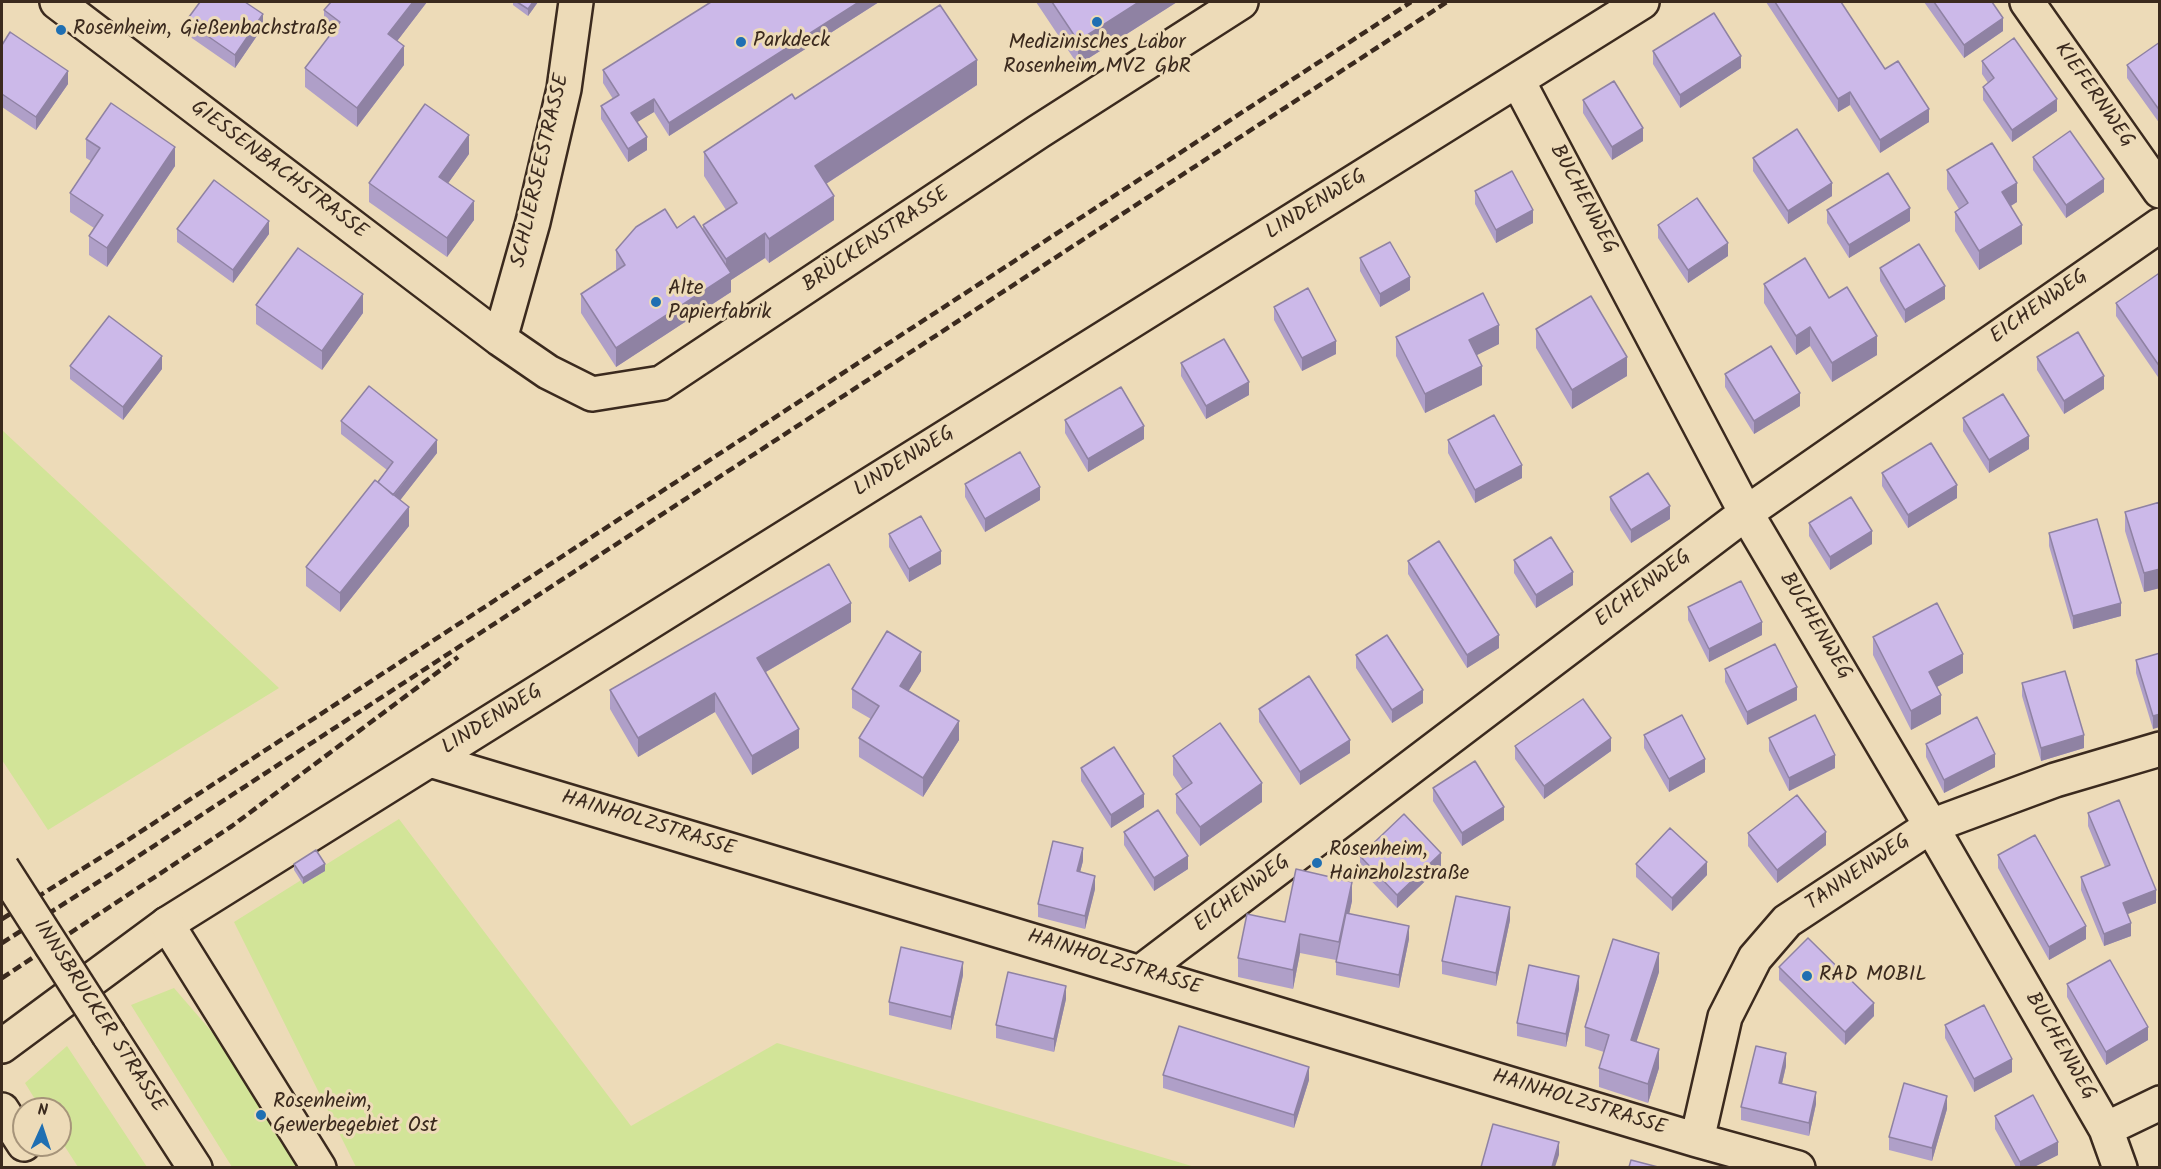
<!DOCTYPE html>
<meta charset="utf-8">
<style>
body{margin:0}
#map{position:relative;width:2161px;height:1169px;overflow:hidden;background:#eddbb8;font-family:Kalam,sans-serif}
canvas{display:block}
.frame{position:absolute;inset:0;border:3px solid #3b2a1e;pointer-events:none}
.north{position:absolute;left:12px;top:1097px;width:60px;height:60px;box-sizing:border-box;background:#eddbb8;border:2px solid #a6947a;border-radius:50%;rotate:3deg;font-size:16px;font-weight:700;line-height:24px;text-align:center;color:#3b2a1e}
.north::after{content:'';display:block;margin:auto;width:21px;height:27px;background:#1f6fb2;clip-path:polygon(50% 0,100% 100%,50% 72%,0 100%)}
</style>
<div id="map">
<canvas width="2161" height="1169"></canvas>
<div class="frame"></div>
<div class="north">N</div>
</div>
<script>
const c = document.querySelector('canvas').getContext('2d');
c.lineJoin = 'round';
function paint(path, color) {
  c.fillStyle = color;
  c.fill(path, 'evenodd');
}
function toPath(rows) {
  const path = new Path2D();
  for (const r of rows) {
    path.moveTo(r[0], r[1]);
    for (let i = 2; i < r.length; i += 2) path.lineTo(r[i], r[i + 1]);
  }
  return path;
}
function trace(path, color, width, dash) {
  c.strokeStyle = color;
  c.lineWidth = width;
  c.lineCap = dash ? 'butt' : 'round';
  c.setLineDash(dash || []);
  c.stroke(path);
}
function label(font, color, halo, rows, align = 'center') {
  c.font = font + ' Kalam,sans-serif';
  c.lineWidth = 6;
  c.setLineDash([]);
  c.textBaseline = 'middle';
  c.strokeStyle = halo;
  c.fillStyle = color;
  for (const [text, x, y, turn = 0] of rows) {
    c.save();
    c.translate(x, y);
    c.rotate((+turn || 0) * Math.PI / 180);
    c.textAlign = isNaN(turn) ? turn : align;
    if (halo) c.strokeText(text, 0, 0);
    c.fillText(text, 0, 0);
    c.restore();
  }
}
paint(toPath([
 [2,430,279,688,48,830,2,760],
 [399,819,631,1126,777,1043,1195,1167,356,1167,234,922],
 [174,988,231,1054,298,1167,232,1167,131,1005],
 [67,1046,147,1167,78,1167,60,1139,60,1109,41,1109,25,1083]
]), '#d2e498');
const street = toPath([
 [57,2,500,339,548,372,592,394,661,383,1038,132,1241,2],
 [2027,2,2160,191],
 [1518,81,1746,513,1931,826,2106,1129,2120,1168],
 [500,339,533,222,564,89,576,2],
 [430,760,1697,1140,1798,1168],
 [1141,972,1746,513,2160,225],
 [2,1046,167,924,1642,2],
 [2106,1129,2160,1103],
 [1697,1140,1725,1017,1755,958,1787,921,1931,826,2055,780,2160,749]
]);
const secondary = toPath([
 [167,924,319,1168],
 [109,1035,195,1168],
 [2,1110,24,1144]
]);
trace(street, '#3b2a1e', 38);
trace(secondary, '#3b2a1e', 38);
trace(street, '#eddbb8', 33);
trace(secondary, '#eddbb8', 33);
trace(toPath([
 [2,919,111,851,1411,2],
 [2,943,117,870,1447,2],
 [2,978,232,826,458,657]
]), '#3b2a1e', 4.5, [9, 4.5]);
const secondaryBridge = toPath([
 [2,868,109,1035]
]);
trace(secondaryBridge, '#3b2a1e', 38, []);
trace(secondaryBridge, '#eddbb8', 33);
paint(toPath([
 [427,2,397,41,404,65,357,127,305,87,305,68,331,34,324,29,324,10],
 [513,2,538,2,528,16,513,5],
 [711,2,879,2,669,136,654,112,637,122,647,150,628,162,601,119,601,106,613,99,603,83,603,70],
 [1036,2,1177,2,1078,65],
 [1766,2,1841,2,1885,69,1929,122,1880,153,1850,105,1838,112],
 [1924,2,1992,2,2003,31,1964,58],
 [186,21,263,27,235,68,186,34],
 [2160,42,2160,124,2127,78,2127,65],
 [2,45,68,84,36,130,2,107],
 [1653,51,1741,68,1680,108,1653,64],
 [1982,61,2057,111,2012,142,1983,100,1983,87,1988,83,1982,74],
 [977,85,826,184,834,220,769,263,765,258,731,280,731,292,616,367,581,313,581,294,617,270,616,269,616,250,677,228,703,230,703,225,726,210,704,176,704,152,795,99],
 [1583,100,1643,141,1612,160,1583,113],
 [86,139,175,166,107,267,89,255,89,236,94,228,70,212,70,193,91,161,86,158],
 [469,154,448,183,474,220,447,257,369,202,369,183],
 [2033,157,2104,192,2066,218,2033,170],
 [1753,158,1832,196,1788,224,1753,171],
 [1947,170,2017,202,2011,206,2022,244,1979,270,1955,231,1955,212,1959,209,1947,189],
 [1475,191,1533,223,1496,243,1475,204],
 [1827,210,1910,221,1849,258,1827,223],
 [1658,225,1728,256,1688,283,1658,238],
 [177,229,269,234,233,283,177,242],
 [1360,258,1410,290,1380,307,1360,271],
 [1880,268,1945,299,1905,323,1880,281],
 [2160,276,2160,380,2116,316,2116,303],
 [1764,284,1829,298,1877,355,1832,382,1810,346,1796,355,1764,303],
 [256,305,363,313,322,370,256,324],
 [1274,307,1336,354,1302,371,1274,320],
 [1536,329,1627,376,1572,409,1536,348],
 [1396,337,1499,344,1477,355,1482,385,1425,413,1396,356],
 [2037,357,2104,389,2064,414,2037,370],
 [1181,363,1249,395,1206,419,1181,376],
 [70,366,162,369,123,420,70,379],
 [1725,374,1800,406,1754,434,1725,387],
 [1963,418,2029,449,1989,473,1963,431],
 [1065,420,1144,439,1088,472,1065,433],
 [341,421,437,453,400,500,409,526,340,612,306,586,306,567,387,470,341,434],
 [1448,440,1522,478,1475,503,1448,453],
 [1882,473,1957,498,1908,528,1882,486],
 [965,484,1040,500,985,532,965,497],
 [1610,497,1670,519,1631,543,1610,510],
 [2160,502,2160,588,2144,592,2125,531,2125,512],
 [1809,523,1872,544,1830,570,1809,536],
 [2049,533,2121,616,2073,629,2049,546],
 [889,534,941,564,909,582,889,547],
 [1514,560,1573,585,1536,608,1514,573],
 [1408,561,1499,648,1467,668,1408,574],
 [1688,607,1762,635,1709,662,1688,620],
 [851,622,766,672,799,748,752,775,715,712,638,757,610,709,610,690],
 [1873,637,1963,673,1937,687,1941,714,1911,730,1873,655],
 [2160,653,2153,729,2136,673,2136,660],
 [1356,655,1423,703,1392,723,1356,668],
 [1725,669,1797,700,1747,725,1725,682],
 [921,671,908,691,959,740,923,797,859,757,859,738,871,719,852,708,852,689],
 [2022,683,2084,748,2041,761,2022,696],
 [1259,709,1350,753,1300,785,1259,722],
 [1644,735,1705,772,1669,792,1644,748],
 [1769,738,1835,768,1789,791,1769,751],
 [1926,744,1995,767,1944,793,1926,757],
 [1515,746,1611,751,1544,799,1515,759],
 [1173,756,1262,802,1200,846,1176,813,1176,794,1183,790,1173,775],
 [1081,768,1144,807,1111,828,1081,781],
 [1433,788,1504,820,1462,846,1433,801],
 [2088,813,2156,903,2127,914,2131,936,2104,946,2081,890,2081,877,2105,867,2088,826],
 [1124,832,1188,869,1154,891,1124,845],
 [1748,833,1826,845,1777,883,1748,846],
 [1998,855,2086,939,2049,960,1998,868],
 [1360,856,1441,866,1397,908,1360,869],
 [1083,861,1080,872,1095,889,1085,929,1038,917,1038,904],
 [294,864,325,871,303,884,294,870],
 [1636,864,1707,875,1672,911,1636,877],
 [1352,901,1349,913,1409,939,1399,988,1336,975,1336,960,1300,953,1293,989,1238,977,1238,958,1285,922],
 [1510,920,1496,986,1442,974,1442,961],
 [1779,967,1874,1016,1845,1045,1779,980],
 [1659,972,1636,1042,1659,1068,1648,1103,1599,1087,1599,1068,1604,1052,1585,1046,1585,1027],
 [963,975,951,1030,889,1015,889,1002],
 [2067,984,2148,1040,2106,1065,2067,997],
 [1579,989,1566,1047,1517,1036,1517,1023],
 [1066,999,1054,1052,996,1038,996,1025],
 [1945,1025,2012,1072,1974,1092,1945,1038],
 [1786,1066,1782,1084,1816,1104,1809,1136,1741,1120,1741,1107],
 [1163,1075,1309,1080,1294,1128,1163,1088],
 [1947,1109,1932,1161,1889,1150,1889,1137],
 [1995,1116,2058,1155,2034,1167,2016,1167,1995,1129]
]), '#af9fc8');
paint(toPath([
 [413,2,427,2,388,53,388,34],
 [533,2,538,2,528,16,528,9],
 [859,2,879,2,669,136,669,123],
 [1139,2,1177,2,1078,65,1078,41],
 [263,14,263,27,235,68,235,55],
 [2003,18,2003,31,1964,58,1964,45],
 [404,46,404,65,357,127,357,108],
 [1741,56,1741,68,1680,108,1680,95],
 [977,60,977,85,815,191,815,166],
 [68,71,68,84,36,130,36,117],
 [1850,92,1850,105,1838,112,1838,99],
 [654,99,654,112,631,126,631,113],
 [2057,99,2057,111,2012,142,2012,130],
 [1929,109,1929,122,1880,153,1880,140],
 [1643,128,1643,141,1612,160,1612,147],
 [469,135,469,154,439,196,439,177],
 [647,137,647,150,628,162,628,149],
 [175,147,175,166,107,267,107,248],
 [2104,179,2104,192,2066,218,2066,205],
 [1832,183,1832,196,1788,224,1788,211],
 [2017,183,2017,202,2002,211,2002,192],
 [834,196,834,220,769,263,769,239],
 [474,201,474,220,447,257,447,238],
 [1910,208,1910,221,1849,258,1849,245],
 [1533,210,1533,223,1496,243,1496,230],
 [269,221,269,234,233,283,233,270],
 [2022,225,2022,244,1979,270,1979,251],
 [765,233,765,258,731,280,731,292,616,367,616,348,726,276,726,259],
 [1728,243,1728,256,1688,283,1688,270],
 [1410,277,1410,290,1380,307,1380,294],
 [1945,286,1945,299,1905,323,1905,310],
 [363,294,363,313,322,370,322,351],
 [1499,325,1499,344,1469,359,1469,340],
 [1810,327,1810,346,1796,355,1796,336],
 [1877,336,1877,355,1832,382,1832,363],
 [1336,341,1336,354,1302,371,1302,358],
 [162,356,162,369,123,420,123,407],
 [1627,357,1627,376,1572,409,1572,390],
 [1482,366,1482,385,1425,413,1425,394],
 [2104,376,2104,389,2064,414,2064,401],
 [1249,382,1249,395,1206,419,1206,406],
 [1800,393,1800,406,1754,434,1754,421],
 [1144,426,1144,439,1088,472,1088,459],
 [2029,436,2029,449,1989,473,1989,460],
 [437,440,437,453,391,512,391,499],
 [1522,465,1522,478,1475,503,1475,490],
 [1957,485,1957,498,1908,528,1908,515],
 [1040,487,1040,500,985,532,985,519],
 [1670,506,1670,519,1631,543,1631,530],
 [409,507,409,526,340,612,340,593],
 [1872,531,1872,544,1830,570,1830,557],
 [941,551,941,564,909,582,909,569],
 [2160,569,2160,588,2144,592,2144,573],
 [1573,572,1573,585,1536,608,1536,595],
 [851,603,851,622,757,677,757,658],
 [2121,603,2121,616,2073,629,2073,616],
 [1762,622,1762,635,1709,662,1709,649],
 [1499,635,1499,648,1467,668,1467,655],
 [921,652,921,671,900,705,900,686],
 [1963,654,1963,673,1929,691,1929,672],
 [1797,687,1797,700,1747,725,1747,712],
 [1423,690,1423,703,1392,723,1392,710],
 [715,693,715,712,638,757,638,738],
 [1941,695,1941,714,1911,730,1911,711],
 [2160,714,2160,727,2153,729,2153,716],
 [959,721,959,740,923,797,923,778],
 [799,729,799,748,752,775,752,756],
 [2084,735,2084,748,2041,761,2041,748],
 [1611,738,1611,751,1544,799,1544,786],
 [1350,740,1350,753,1300,785,1300,772],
 [1995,754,1995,767,1944,793,1944,780],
 [1835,755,1835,768,1789,791,1789,778],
 [1705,759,1705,772,1669,792,1669,779],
 [1262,783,1262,802,1200,846,1200,827],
 [1144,794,1144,807,1111,828,1111,815],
 [1504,807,1504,820,1462,846,1462,833],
 [1826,832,1826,845,1777,883,1777,870],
 [1083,848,1083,861,1077,884,1077,871],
 [1441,853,1441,866,1397,908,1397,895],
 [1188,856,1188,869,1154,891,1154,878],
 [1707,862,1707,875,1672,911,1672,898],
 [325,864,325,871,303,884,303,878],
 [1095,876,1095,889,1085,929,1085,916],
 [1352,882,1352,901,1339,961,1339,942],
 [2156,890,2156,903,2123,916,2123,903],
 [1510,907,1510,920,1496,986,1496,973],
 [2131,923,2131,936,2104,946,2104,934],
 [1409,926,1409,939,1399,988,1399,975],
 [2086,926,2086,939,2049,960,2049,947],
 [1300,934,1300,953,1293,989,1293,970],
 [1659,953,1659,972,1631,1059,1631,1040],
 [963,962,963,975,951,1030,951,1017],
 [1579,976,1579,989,1566,1047,1566,1034],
 [1066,986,1066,999,1054,1052,1054,1039],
 [1874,1003,1874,1016,1845,1045,1845,1032],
 [2148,1027,2148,1040,2106,1065,2106,1052],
 [1659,1049,1659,1068,1648,1103,1648,1084],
 [1786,1053,1786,1066,1779,1096,1779,1083],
 [2012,1059,2012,1072,1974,1092,1974,1079],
 [1309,1067,1309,1080,1294,1128,1294,1115],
 [1816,1092,1816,1104,1809,1136,1809,1123],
 [1947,1096,1947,1109,1932,1161,1932,1148],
 [1559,1142,1559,1155,1555,1167,1552,1167],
 [2058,1142,2058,1155,2034,1167,2020,1167,2020,1162]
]), '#8f82a3');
const building = toPath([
 [200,2,245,2,263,14,235,55,186,21,200,2],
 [331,2,413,2,388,34,404,46,357,108,305,68,340,22,324,10,331,2],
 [517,2,533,2,528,9,517,2],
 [711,2,859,2,669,123,654,99,631,113,647,137,628,149,601,106,619,95,603,70,711,2],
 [1052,2,1139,2,1078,41,1052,2],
 [1775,2,1841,2,1885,69,1898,61,1929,109,1880,140,1850,92,1838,99,1775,2],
 [1934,2,1992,2,2003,18,1964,45,1934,2],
 [940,5,977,60,815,166,834,196,769,239,765,233,726,259,703,225,737,203,704,152,792,94,795,99,940,5],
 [1714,13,1741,56,1680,95,1653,51,1714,13],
 [10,32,68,71,36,117,2,94,2,45,10,32],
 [2014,38,2057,99,2012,130,1983,87,1994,78,1982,61,2014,38],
 [2160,42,2160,111,2127,65,2160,42],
 [1614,81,1643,128,1612,147,1583,100,1614,81],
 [111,103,175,147,107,248,89,236,103,215,70,193,100,148,86,139,111,103],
 [425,104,469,135,439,177,474,201,447,238,369,183,425,104],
 [1797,129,1832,183,1788,211,1753,158,1797,129],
 [2070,131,2104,179,2066,205,2033,157,2070,131],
 [1992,143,2017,183,2002,192,2022,225,1979,251,1955,212,1968,203,1947,170,1992,143],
 [1512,171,1533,210,1496,230,1475,191,1512,171],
 [1888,173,1910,208,1849,245,1827,210,1888,173],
 [214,180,269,221,233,270,177,229,214,180],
 [1697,198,1728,243,1688,270,1658,225,1697,198],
 [665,209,677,228,694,216,731,273,616,348,581,294,625,265,616,250,636,227,665,209],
 [1390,242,1410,277,1380,294,1360,258,1390,242],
 [1919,244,1945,286,1905,310,1880,268,1919,244],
 [298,248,363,294,322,351,256,305,298,248],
 [1805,258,1829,298,1847,287,1877,336,1832,363,1810,327,1796,336,1764,284,1805,258],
 [2158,274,2160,276,2160,367,2116,303,2158,274],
 [1308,288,1336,341,1302,358,1274,307,1308,288],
 [1483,293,1499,325,1469,340,1482,366,1425,394,1396,337,1483,293],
 [1591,296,1627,357,1572,390,1536,329,1591,296],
 [109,316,162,356,123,407,70,366,109,316],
 [2078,332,2104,376,2064,401,2037,357,2078,332],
 [1224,339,1249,382,1206,406,1181,363,1224,339],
 [1771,346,1800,393,1754,421,1725,374,1771,346],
 [369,386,437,440,393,495,378,482,393,462,341,421,369,386],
 [1121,387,1144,426,1088,459,1065,420,1121,387],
 [2003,394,2029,436,1989,460,1963,418,2003,394],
 [1494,415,1522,465,1475,490,1448,440,1494,415],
 [1931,443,1957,485,1908,515,1882,473,1931,443],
 [1020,452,1040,487,985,519,965,484,1020,452],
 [1648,473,1670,506,1631,530,1610,497,1648,473],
 [375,480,409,507,340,593,306,567,375,480],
 [1851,497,1872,531,1830,557,1809,523,1851,497],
 [2160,502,2160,569,2144,573,2125,512,2160,502],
 [921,516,941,551,909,569,889,534,921,516],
 [2097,519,2121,603,2073,616,2049,533,2097,519],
 [1551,537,1573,572,1536,595,1514,560,1551,537],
 [1439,541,1499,635,1467,655,1408,561,1439,541],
 [829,564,851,603,757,658,799,729,752,756,715,693,638,738,610,690,829,564],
 [1741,581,1762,622,1709,649,1688,607,1741,581],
 [1937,603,1963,654,1929,672,1941,695,1911,711,1873,637,1937,603],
 [887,631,921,652,900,686,959,721,923,778,859,738,879,706,852,689,887,631],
 [1387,635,1423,690,1392,710,1356,655,1387,635],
 [1775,644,1797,687,1747,712,1725,669,1775,644],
 [2160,653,2160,714,2153,716,2136,660,2160,653],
 [2065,671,2084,735,2041,748,2022,683,2065,671],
 [1309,676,1350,740,1300,772,1259,709,1309,676],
 [1583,699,1611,738,1544,786,1515,746,1583,699],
 [1682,715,1705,759,1669,779,1644,735,1682,715],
 [1815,715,1835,755,1789,778,1769,738,1815,715],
 [1977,717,1995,754,1944,780,1926,744,1977,717],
 [1220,723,1262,783,1200,827,1176,794,1192,783,1173,756,1220,723],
 [1114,747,1144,794,1111,815,1081,768,1114,747],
 [1475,761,1504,807,1462,833,1433,788,1475,761],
 [1797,795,1826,832,1777,870,1748,833,1797,795],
 [2119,800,2156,890,2123,903,2131,923,2104,934,2081,877,2110,865,2088,813,2119,800],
 [1158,810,1188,856,1154,878,1124,832,1158,810],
 [1404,814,1441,853,1397,895,1360,856,1404,814],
 [1670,828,1707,862,1672,898,1636,864,1670,828],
 [2035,835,2086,926,2049,947,1998,855,2035,835],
 [1053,841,1083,848,1077,871,1095,876,1085,916,1038,904,1053,841],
 [316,850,325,864,303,878,294,864,316,850],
 [1296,869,1352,882,1339,942,1300,934,1293,970,1238,958,1247,914,1285,922,1296,869],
 [1456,896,1510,907,1496,973,1442,961,1456,896],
 [1346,913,1409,926,1399,975,1336,962,1346,913],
 [1808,938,1874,1003,1845,1032,1779,967,1808,938],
 [1613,939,1659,953,1631,1040,1659,1049,1648,1084,1599,1068,1609,1035,1585,1027,1613,939],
 [901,947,963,962,951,1017,889,1002,901,947],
 [2110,960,2148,1027,2106,1052,2067,984,2110,960],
 [1529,965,1579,976,1566,1034,1517,1023,1529,965],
 [1008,972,1066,986,1054,1039,996,1025,1008,972],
 [1984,1005,2012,1059,1974,1079,1945,1025,1984,1005],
 [1179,1026,1309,1067,1294,1115,1163,1075,1179,1026],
 [1756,1046,1786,1053,1779,1083,1816,1092,1809,1123,1741,1107,1756,1046],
 [1904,1083,1947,1096,1932,1148,1889,1137,1904,1083],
 [2033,1095,2058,1142,2020,1162,1995,1116,2033,1095],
 [1493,1124,1559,1142,1552,1167,1481,1167,1493,1124],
 [1631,1160,1658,1167,1629,1167,1631,1160]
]);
paint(building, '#ccb9e9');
trace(building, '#8f82a3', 1.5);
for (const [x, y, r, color] of [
 [1097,22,6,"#1f6fb2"],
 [61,30,6,"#1f6fb2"],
 [741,42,6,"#1f6fb2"],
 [656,302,6,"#1f6fb2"],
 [1317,863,6,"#1f6fb2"],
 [1807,976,6,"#1f6fb2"],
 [261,1115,6,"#1f6fb2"]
]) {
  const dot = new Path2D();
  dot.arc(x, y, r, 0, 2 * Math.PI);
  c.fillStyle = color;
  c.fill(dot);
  trace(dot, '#eddbb8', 2);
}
label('21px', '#3b2a1e', '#eddbb8', [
 ["Rosenheim, Gießenbachstraße",73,30],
 ["Parkdeck",753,42],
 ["Medizinisches Labor",1097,44,"center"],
 ["Rosenheim MVZ GbR",1097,68,"center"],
 ["Alte",668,290],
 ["Papierfabrik",668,314],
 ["Rosenheim,",1329,851],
 ["Hainzholzstraße",1329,875],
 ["RAD MOBIL",1819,976],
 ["Rosenheim,",273,1103],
 ["Gewerbegebiet Ost",273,1127]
], 'left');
label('21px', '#3b2a1e', '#eddbb8', [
 ["KIEFERNWEG",2093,96,55],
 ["GIESSENBACHSTRASSE",278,171,37],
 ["SCHLIERSEESTRASSE",542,171,-77],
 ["BUCHENWEG",1582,200,62],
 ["LINDENWEG",1317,206,-32],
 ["BRÜCKENSTRASSE",877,241,-34],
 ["EICHENWEG",2040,308,-35],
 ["LINDENWEG",905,463,-32],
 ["EICHENWEG",1644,590,-37],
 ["BUCHENWEG",1814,627,59],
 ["LINDENWEG",493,721,-32],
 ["HAINHOLZSTRASSE",648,825,17],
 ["TANNENWEG",1859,874,-34],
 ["EICHENWEG",1243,895,-37],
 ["HAINHOLZSTRASSE",1114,964,17],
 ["INNSBRUCKER STRASSE",98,1017,57],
 ["BUCHENWEG",2059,1047,60],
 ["HAINHOLZSTRASSE",1579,1104,17]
]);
</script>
